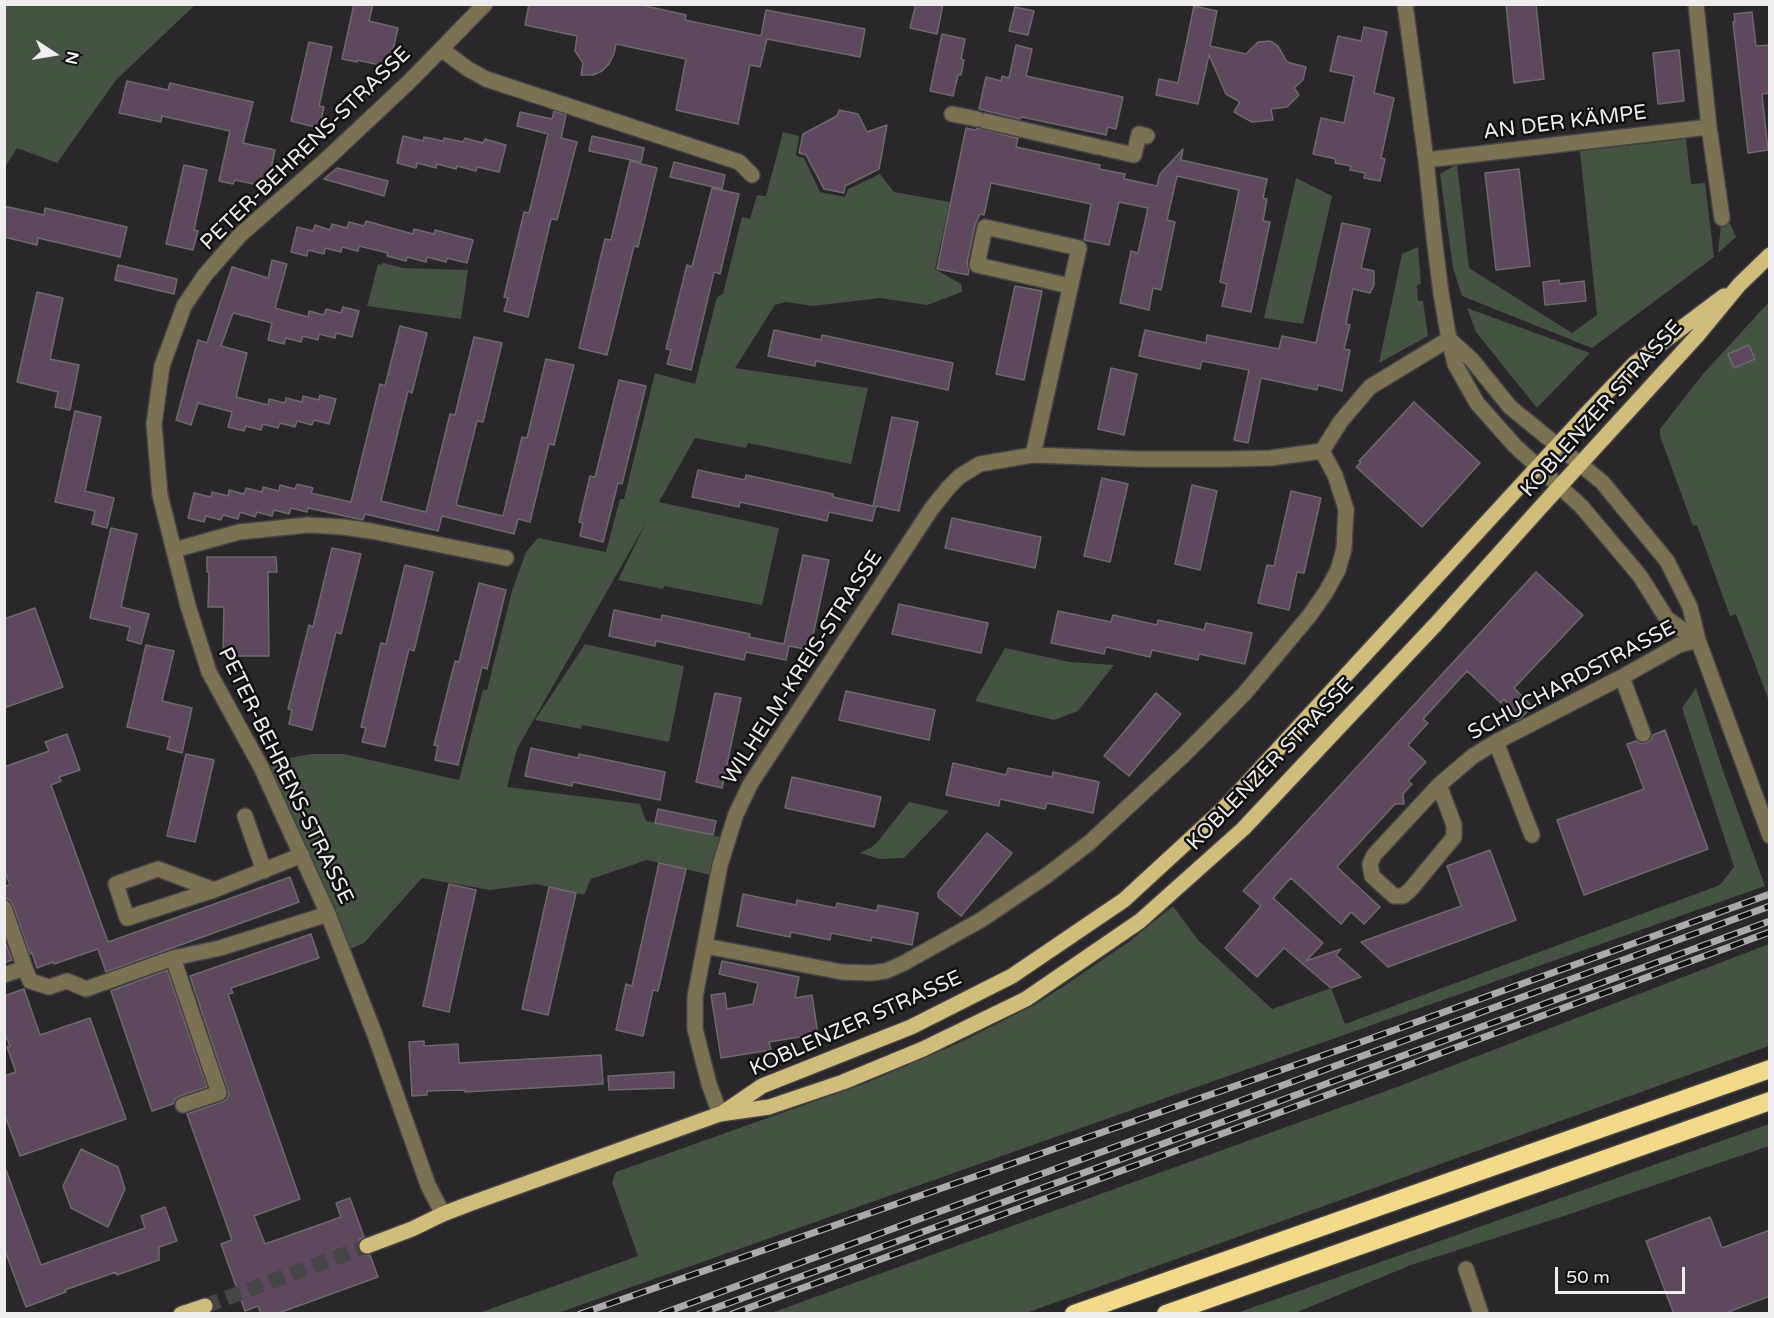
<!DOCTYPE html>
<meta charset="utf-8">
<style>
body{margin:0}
#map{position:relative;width:1774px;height:1318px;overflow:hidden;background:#292729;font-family:"Varela Round",sans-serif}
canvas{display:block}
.frame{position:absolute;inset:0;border:6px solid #efedee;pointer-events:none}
.north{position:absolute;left:24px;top:24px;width:60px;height:60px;-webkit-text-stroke:4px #111011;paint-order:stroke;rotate:102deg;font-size:16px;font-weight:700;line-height:24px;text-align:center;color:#efedee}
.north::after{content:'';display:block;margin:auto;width:21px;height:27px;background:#efedee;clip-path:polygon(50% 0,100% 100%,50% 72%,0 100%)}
.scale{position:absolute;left:1555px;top:1267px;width:130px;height:27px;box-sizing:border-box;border:3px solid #efedee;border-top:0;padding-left:8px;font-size:18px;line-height:21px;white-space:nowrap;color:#efedee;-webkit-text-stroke:4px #111011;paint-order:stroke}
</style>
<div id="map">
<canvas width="1774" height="1318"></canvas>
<div class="frame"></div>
<div class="north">N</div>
<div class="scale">50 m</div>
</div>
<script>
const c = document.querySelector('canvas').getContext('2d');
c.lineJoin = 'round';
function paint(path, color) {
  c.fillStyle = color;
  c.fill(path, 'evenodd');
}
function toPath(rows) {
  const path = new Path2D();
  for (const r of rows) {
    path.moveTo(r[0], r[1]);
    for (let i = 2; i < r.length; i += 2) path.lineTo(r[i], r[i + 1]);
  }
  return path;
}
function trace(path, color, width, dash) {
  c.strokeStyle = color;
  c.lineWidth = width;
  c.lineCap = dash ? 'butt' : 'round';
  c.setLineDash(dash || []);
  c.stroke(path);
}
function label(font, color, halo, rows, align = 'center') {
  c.font = font + ' "Varela Round",sans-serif';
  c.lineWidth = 5;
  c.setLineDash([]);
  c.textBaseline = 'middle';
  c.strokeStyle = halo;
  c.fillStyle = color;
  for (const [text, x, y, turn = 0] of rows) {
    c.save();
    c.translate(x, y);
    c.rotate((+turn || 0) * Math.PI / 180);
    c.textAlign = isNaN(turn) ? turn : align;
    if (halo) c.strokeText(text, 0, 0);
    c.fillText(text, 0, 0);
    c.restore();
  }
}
paint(toPath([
 [5,4,195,4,195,5,116,80,57,163,17,148,5,167],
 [783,132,799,136,796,156,804,158,820,192,845,197,848,189,880,174,894,192,950,202,935,269,961,284,962,292,927,305,880,298,813,306,786,302,775,305,735,368,868,388,851,464,748,443,746,448,695,438,659,502,779,528,762,605,664,586,663,589,618,580,646,523,517,749,507,787,640,804,646,821,720,837,711,875,647,860,591,879,584,895,536,884,490,890,422,878,364,943,350,949,334,909,266,767,290,758,311,754,344,754,459,780,483,690,487,690,512,591,526,552,538,538,606,552,620,499,624,499,655,373,695,384,717,297,723,294,742,217,750,219,757,195,766,196],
 [1686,139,1691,184,1705,183,1714,257,1592,348,1462,296,1453,268,1440,174,1457,164,1469,268,1572,333,1597,315,1580,151],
 [1296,178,1332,196,1303,324,1264,318],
 [1729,221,1736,237,1718,253,1721,225],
 [1418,247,1421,284,1417,285,1418,301,1423,301,1428,336,1379,363,1402,254],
 [383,263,403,268,468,270,461,319,367,306,378,264,381,265],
 [1769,302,1769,701,1736,614,1730,616,1697,525,1693,526,1660,436,1660,429,1703,374],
 [1467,308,1590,353,1537,408,1476,332],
 [585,644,684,666,669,742,582,725,581,729,535,720],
 [1005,648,1070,662,1114,665,1078,711,1054,720,975,701],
 [1696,688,1722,768,1765,886,558,1313,476,1314,638,1256,612,1182,616,1172,866,1083,961,1042,1034,1005,1061,988,1130,941,1173,906,1198,940,1272,1009,1331,988,1345,1024,1720,885,1734,867,1682,708],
 [909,802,949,811,904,858,880,859,860,853,872,847,879,840],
 [1769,944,1769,1046,1026,1313,771,1313,1397,1087],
 [1769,1124,1769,1146,1564,1216,1411,1265,1295,1313,1237,1313]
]), '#455342');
const building = toPath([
 [354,4,373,4,369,21,398,28,389,67,357,60,357,62,342,59,354,4],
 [529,4,637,4,686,15,685,20,761,36,766,10,865,29,860,57,767,39,760,67,750,65,738,124,676,110,686,59,616,44,614,54,609,64,602,71,593,75,581,75,583,63,575,51,577,36,525,25,529,4],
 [916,4,943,4,937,34,910,28,916,4],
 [1506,4,1536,4,1544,79,1514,83,1506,4],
 [1194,6,1217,11,1210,46,1246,54,1258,42,1270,41,1278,46,1287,62,1306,67,1303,80,1294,88,1299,95,1287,107,1271,109,1273,120,1252,122,1234,112,1240,102,1226,94,1209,55,1198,104,1156,95,1159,79,1178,83,1194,6],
 [1015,7,1034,11,1028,35,1009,31,1015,7],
 [1752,12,1756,46,1770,45,1770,93,1762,94,1768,150,1748,153,1733,22,1735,22,1734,14,1752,12],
 [1364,27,1387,32,1374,93,1394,98,1381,158,1385,159,1380,181,1364,178,1365,173,1350,170,1351,166,1335,163,1336,159,1313,154,1321,118,1344,123,1354,76,1330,71,1338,36,1361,41,1364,27],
 [942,34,965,39,961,59,964,60,961,75,958,75,953,96,930,91,942,34],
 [309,42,332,47,319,106,324,107,319,128,291,121,309,42],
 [1016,45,1032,49,1026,76,1123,97,1116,129,1108,127,1106,135,1022,117,1020,119,979,109,986,77,1001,81,1002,76,1009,78,1016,45],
 [1679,50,1684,101,1658,104,1653,53,1679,50],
 [127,81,168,90,170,83,253,102,243,143,275,150,267,187,235,180,233,184,219,181,230,131,162,116,161,122,119,113,127,81],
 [839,110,858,114,867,132,887,125,879,169,845,186,844,193,824,189,806,155,799,153,803,134,837,116,839,110],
 [554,111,566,115,561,138,577,142,557,220,551,219,528,317,504,311,508,298,504,297,524,212,529,213,548,134,517,126,520,112,552,119,554,111],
 [966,128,975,130,979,128,1016,138,1018,138,1016,147,1100,165,1099,169,1125,174,1124,178,1125,179,1157,186,1160,174,1183,149,1181,160,1267,179,1263,198,1267,199,1263,221,1270,222,1251,312,1222,306,1227,284,1220,282,1239,190,1177,176,1167,220,1175,222,1161,290,1153,288,1149,310,1120,303,1131,251,1138,253,1148,208,1119,202,1109,245,1084,240,1091,204,991,183,984,215,980,214,975,225,967,263,969,270,968,275,937,269,966,128],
 [403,136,423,141,424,137,443,141,444,138,463,142,465,138,483,143,485,139,506,145,499,172,477,167,476,171,457,166,456,169,437,164,436,168,417,163,416,168,397,163,403,136],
 [592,136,644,148,641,162,589,151,592,136],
 [630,161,657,168,638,247,634,246,607,355,579,348,605,239,611,240,630,161],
 [674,162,725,175,722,189,670,177,674,162],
 [184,165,207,170,194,230,198,231,193,250,166,244,184,165],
 [337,168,388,181,384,196,324,179,337,168],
 [1519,169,1530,266,1496,270,1485,173,1519,169],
 [712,188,739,194,720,274,714,272,691,370,667,364,671,350,666,349,687,265,692,267,712,188],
 [4,206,44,215,45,208,127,227,120,257,38,238,37,245,4,237,4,206],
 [366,221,413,234,414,229,434,234,435,230,473,240,467,263,447,258,446,262,427,257,426,262,407,257,406,261,387,256,388,253,359,246,358,251,342,247,341,252,325,248,324,254,308,250,307,256,291,252,297,227,313,231,315,225,330,230,332,224,347,228,349,222,364,226,366,221],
 [1342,223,1370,229,1361,268,1374,271,1374,285,1370,293,1353,289,1346,324,1350,325,1344,349,1350,350,1342,391,1318,385,1317,390,1261,378,1248,443,1234,440,1249,370,1202,361,1200,369,1139,356,1145,330,1206,343,1207,335,1279,349,1282,336,1316,343,1342,223],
 [272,260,287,264,275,308,308,317,309,311,324,315,326,309,341,313,343,307,359,311,352,337,336,333,335,338,319,334,318,340,303,336,301,342,286,338,284,344,268,340,272,323,233,313,221,346,247,353,236,397,268,405,269,399,285,403,286,398,302,402,303,396,319,400,320,395,336,399,329,424,314,420,312,425,297,421,295,427,280,423,278,428,263,424,261,430,246,426,244,431,228,427,232,412,198,403,191,425,176,420,198,340,207,343,232,267,268,278,272,260],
 [118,265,177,279,174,294,115,280,118,265],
 [1559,280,1560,284,1584,281,1586,301,1545,305,1543,282,1559,280],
 [1015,286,1042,291,1024,380,996,374,1015,286],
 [37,292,63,298,50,359,79,365,70,410,55,407,58,392,17,382,37,292],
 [400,326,427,333,412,393,408,391,381,501,426,512,450,414,455,415,474,337,502,343,483,422,477,421,456,505,503,516,522,437,527,438,546,359,574,365,554,445,549,444,530,522,518,519,514,534,442,516,438,531,365,514,363,520,308,508,307,512,291,508,289,514,274,510,272,516,257,512,255,517,240,512,238,519,223,515,221,520,206,516,204,522,188,518,194,493,211,497,212,492,228,496,229,490,244,494,246,488,262,492,263,487,279,491,280,485,295,489,297,484,313,488,311,493,351,502,380,384,385,386,400,326],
 [774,330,821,340,822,335,953,363,948,390,816,361,815,366,768,356,774,330],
 [1749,345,1755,359,1734,368,1728,354,1749,345],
 [1111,368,1137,374,1124,435,1098,429,1111,368],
 [619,380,646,386,622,484,618,483,603,542,580,536,583,523,579,522,590,476,595,477,619,380],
 [1414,402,1480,463,1422,527,1356,467,1361,462,1359,461,1414,402],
 [75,411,101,417,85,491,114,498,107,528,92,524,95,511,55,502,75,411],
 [892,417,918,422,899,511,876,506,872,521,829,512,827,521,740,502,739,507,692,497,698,470,745,480,746,475,833,494,833,497,873,506,892,417],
 [1102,478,1128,484,1110,562,1084,556,1102,478],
 [1192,485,1217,491,1200,570,1175,564,1192,485],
 [1291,491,1321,498,1304,573,1297,572,1289,610,1258,603,1267,565,1274,566,1291,491],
 [952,518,1041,537,1035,568,945,548,952,518],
 [111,528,137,534,121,607,149,614,141,644,127,640,130,627,90,618,111,528],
 [332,548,361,554,341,634,336,632,312,730,289,724,292,710,288,709,309,625,313,627,332,548],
 [803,555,829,560,810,650,789,646,786,660,746,652,744,660,656,641,655,646,609,636,614,610,661,620,662,615,750,634,749,637,784,644,803,555],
 [207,557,276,557,277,572,268,572,269,656,223,656,224,607,208,607,209,572,207,572,207,557],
 [405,565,433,572,414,651,409,649,385,747,362,742,366,728,361,727,381,643,386,644,405,565],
 [1536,572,1583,615,1514,688,1532,706,1521,718,1517,720,1504,699,1501,703,1467,671,1423,719,1428,723,1408,745,1426,762,1408,781,1412,784,1403,794,1404,804,1395,804,1337,867,1380,907,1364,924,1351,912,1341,924,1291,878,1273,898,1323,943,1306,961,1341,949,1336,955,1361,977,1331,988,1284,948,1257,977,1225,948,1261,906,1243,891,1536,572],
 [479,583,506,590,487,669,482,667,458,765,435,760,438,746,434,745,455,661,459,662,479,583],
 [899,604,988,623,981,653,892,634,899,604],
 [35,608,63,687,4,708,4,619,35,608],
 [1058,611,1111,622,1113,615,1157,625,1158,620,1204,630,1206,623,1252,633,1245,664,1199,654,1198,660,1152,650,1150,657,1106,647,1104,654,1051,643,1058,611],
 [146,645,174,651,162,701,192,708,182,753,167,749,170,737,127,727,146,645],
 [846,691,935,710,929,740,839,720,846,691],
 [715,693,741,698,722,788,696,782,715,693],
 [1156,693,1181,714,1129,776,1104,756,1156,693],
 [1665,730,1708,849,1584,895,1557,820,1644,789,1627,744,1636,741,1641,743,1646,743,1651,740,1653,735,1665,730],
 [67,734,80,770,59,777,61,781,51,785,108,942,290,877,299,902,106,972,98,949,54,964,53,962,37,968,32,953,30,954,13,905,10,900,4,898,4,886,10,885,4,869,4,767,49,751,45,742,67,734],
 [531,748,578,758,579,754,665,772,660,800,573,782,572,786,525,776,531,748],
 [186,754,214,760,195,842,167,836,186,754],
 [953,763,1006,775,1008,768,1052,777,1053,772,1099,782,1093,813,1047,803,1045,809,1000,799,999,806,946,795,953,763],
 [792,777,881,797,874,827,785,808,792,777],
 [658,809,716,821,713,835,655,823,658,809],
 [987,833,1012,853,961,916,938,897,938,892,987,833],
 [1490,850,1516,920,1388,967,1361,942,1461,906,1447,866,1490,850],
 [659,863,686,869,658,991,653,990,643,1036,616,1030,626,984,632,986,659,863],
 [449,884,476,890,449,1012,423,1006,449,884],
 [549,887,576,893,548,1015,522,1009,549,887],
 [743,894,796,905,797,900,836,908,837,903,877,911,878,905,918,913,912,945,872,937,871,941,831,933,830,940,791,932,790,937,737,926,743,894],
 [311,934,319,958,231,988,233,993,228,994,300,1199,254,1216,265,1244,341,1217,336,1203,350,1198,364,1237,359,1240,358,1249,361,1254,370,1255,378,1277,276,1314,261,1314,258,1306,245,1311,221,1244,232,1240,187,1114,222,1102,227,1099,229,1094,190,976,311,934],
 [4,939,12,960,4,963,4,939],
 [722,961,799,977,795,998,812,995,818,1034,769,1042,771,1050,721,1058,711,995,725,993,727,1009,753,1004,758,983,719,974,722,961],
 [167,970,207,1087,180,1096,175,1099,173,1104,152,1111,111,991,167,970],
 [24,989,40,1035,90,1018,126,1119,20,1156,4,1113,4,1076,16,1072,7,1047,10,1046,4,1031,4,996,24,989],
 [424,1041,424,1046,458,1044,459,1063,601,1055,603,1084,465,1092,465,1090,427,1091,427,1095,412,1096,409,1042,424,1041],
 [674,1072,674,1088,609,1090,608,1076,674,1072],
 [81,1149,118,1167,125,1189,108,1227,71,1208,63,1186,81,1149],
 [4,1170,6,1170,41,1265,145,1228,141,1216,165,1207,177,1241,159,1247,159,1260,117,1275,116,1272,65,1290,66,1292,26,1307,4,1248,4,1170],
 [1710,1217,1722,1248,1770,1230,1770,1296,1723,1314,1674,1314,1646,1241,1710,1217]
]);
paint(building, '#5e485d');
trace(building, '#6d6a6d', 1.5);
trace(toPath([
 [205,1306,367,1246]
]), '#474547', 15, [15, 8]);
const minor = toPath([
 [1405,4,1426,160,1434,237,1441,293,1449,339,1455,364,1477,403,1515,446,1581,506,1640,576,1667,619,1698,640],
 [1696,4,1709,127,1722,218],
 [441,49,468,69,486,79,739,162,752,175],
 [952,114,977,119],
 [985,121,1016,128],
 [1020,129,1098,147],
 [1103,148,1134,155,1139,134,1147,136],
 [1426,160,1709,127],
 [1449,339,1472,360,1510,407,1602,482,1667,561,1690,607,1698,640,1770,836],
 [1033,455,1079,248,985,227,977,265,1070,286],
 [174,550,239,532,308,525,343,527,371,531,506,558],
 [1622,677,1643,734],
 [1496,742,1532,835],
 [1439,785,1454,825,1454,837,1411,889,1403,896,1394,896,1372,876,1370,864,1374,855,1439,785,1473,756,1496,742,1622,677,1679,645,1698,640],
 [245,816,264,871],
 [214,890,158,869,116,884,127,918,214,890,302,855],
 [4,908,25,968],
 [705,946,842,972,871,973,886,971,902,964,981,920,1046,876,1089,843,1186,753,1245,693,1310,615,1326,592,1338,570,1344,549,1346,509,1335,475,1322,451],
 [173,958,219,1093,183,1105],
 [4,975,25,968,30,981,49,987,67,981,86,989,173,958,220,948,328,914],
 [720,1114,709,1084,695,1029,695,997,720,865,736,814,751,783,932,508,949,487,960,476,980,464,1033,455,1139,459,1228,459,1271,458,1322,451,1341,421,1370,387,1449,339],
 [443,1214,428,1185,375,1035,328,914,261,767,209,672,188,606,160,495,154,424,162,366,184,306,205,275,240,235,329,157,411,80,485,4],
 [1466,1269,1481,1314]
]);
const major = toPath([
 [724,1112,762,1086,911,1027,1012,976,1124,900,1224,808,1589,411,1635,363,1724,296],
 [367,1246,412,1229,443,1214,469,1204,720,1114,769,1107,843,1082,923,1049,1026,999,1140,921,1243,829,1436,624,1539,509,1697,336,1739,285,1770,255],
 [181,1314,205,1306]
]);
const highway = toPath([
 [1074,1314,1770,1069],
 [1166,1314,1770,1101]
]);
trace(minor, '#454345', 18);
trace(major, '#454345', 18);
trace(highway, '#454345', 21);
trace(minor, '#7b7253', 15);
trace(major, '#d0bd7b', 15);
trace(highway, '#f2da8a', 18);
const rail = toPath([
 [580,1314,1353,1045,1770,894],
 [661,1314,1770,906],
 [699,1314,1770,921],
 [732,1314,1770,932]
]);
trace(rail, '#aba9aa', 7);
trace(rail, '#111011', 4.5, [14]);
label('21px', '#efedee', '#111011', [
 ["AN DER KÄMPE",1565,123,-7],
 ["PETER-BEHRENS-STRASSE",306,149,-44],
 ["KOBLENZER STRASSE",1602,409,-48],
 ["WILHELM-KREIS-STRASSE",803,668,-57],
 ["SCHUCHARDSTRASSE",1572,681,-28],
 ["KOBLENZER STRASSE",1271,765,-46],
 ["PETER-BEHRENS-STRASSE",285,776,64],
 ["KOBLENZER STRASSE",856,1024,-24]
]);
</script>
